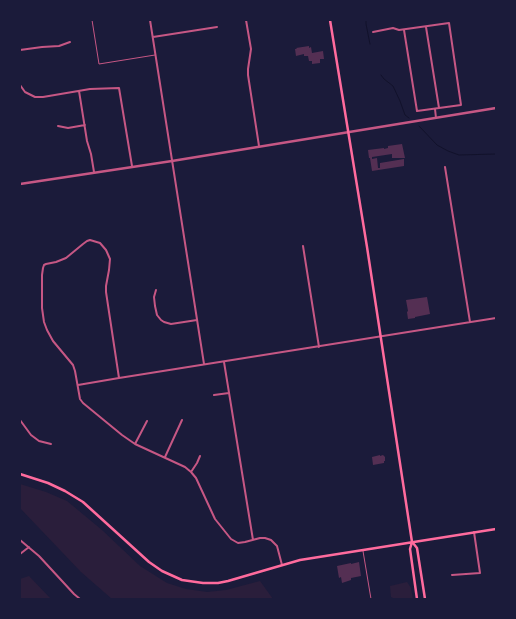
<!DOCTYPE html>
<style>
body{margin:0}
#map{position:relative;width:516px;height:619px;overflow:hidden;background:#1b1b3a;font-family:Commissioner,sans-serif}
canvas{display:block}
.frame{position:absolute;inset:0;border:21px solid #1b1b3a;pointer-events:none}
</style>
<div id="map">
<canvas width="516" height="619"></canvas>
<div class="frame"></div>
</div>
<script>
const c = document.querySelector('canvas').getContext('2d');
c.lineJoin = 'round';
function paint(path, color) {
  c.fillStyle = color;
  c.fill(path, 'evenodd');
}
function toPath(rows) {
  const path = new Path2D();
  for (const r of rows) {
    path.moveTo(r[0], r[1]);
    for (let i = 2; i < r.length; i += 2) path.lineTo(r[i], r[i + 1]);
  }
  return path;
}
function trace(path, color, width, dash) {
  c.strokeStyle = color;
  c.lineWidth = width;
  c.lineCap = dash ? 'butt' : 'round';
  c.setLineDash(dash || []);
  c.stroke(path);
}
paint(toPath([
 [20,484,46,492,67,501,102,530,140,566,167,583,186,589,207,592,226,590,260,581,273,599,112,599,81,572,20,508],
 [29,576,51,599,20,599,20,579],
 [407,582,411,588,413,599,395,599,391,597,390,586]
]), '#2a1e3b');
trace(toPath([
 [366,20,366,24,370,44],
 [381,75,384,79,393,86,400,101,405,115,409,118],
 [419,126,437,145,448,151,459,155,496,154]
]), '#12122b', 1);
paint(toPath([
 [309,46,309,48,311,47,312,53,323,51,324,59,320,59,320,63,312,64,312,61,309,61,308,56,304,56,304,54,296,56,295,49,297,49,296,48],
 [402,144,405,158,392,158,392,154,372,157,372,159,377,158,378,168,380,168,380,163,404,159,404,166,372,171,370,158,369,158,368,150,384,148,384,149,388,148,388,146],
 [427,297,430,314,415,317,415,318,408,319,407,312,408,311,406,300],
 [380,455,380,456,383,455,385,457,385,461,384,461,384,463,373,465,372,457],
 [359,562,361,576,351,578,351,580,342,583,341,577,339,578,337,566,351,563,351,564]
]), '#542f53');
trace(toPath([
 [92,20,99,64,155,55],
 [363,551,371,599],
 [385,599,390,599]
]), '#c65784', 1);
trace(toPath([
 [150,20,204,364],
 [246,20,251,49,248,69,248,75,259,146],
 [426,27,439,108],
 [373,32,393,28,399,30,449,23,461,105,417,111,404,30],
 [153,37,217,27],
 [20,50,42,47,59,46,70,42],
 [20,85,25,92,35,97,43,97,90,89,119,88,132,166],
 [79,91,87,141,91,154,94,172],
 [435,109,436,118],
 [58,126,68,128,85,125],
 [445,167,470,322],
 [303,246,319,347],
 [156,290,154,297,155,306,157,315,161,320,164,322,171,324,197,320],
 [224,362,253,540],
 [119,378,106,292,106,286,109,270,110,259,106,250,100,243,90,240,87,241,83,244,66,258,56,262,46,264,44,265,43,268,42,275,42,308,44,322,47,330,53,341,73,365,75,371,80,399,83,403,122,435,135,444,185,467,191,472],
 [78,385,119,378,496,318],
 [214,395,229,393],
 [20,420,31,435,39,441,51,444],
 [135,444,147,421],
 [200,456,197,463,191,472,196,478,215,519,231,539,238,543,245,542,260,538,265,538,271,540,277,546,282,565],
 [165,457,182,420],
 [20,540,39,556,74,594,80,599],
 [20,554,29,547],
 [452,575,480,573,474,532]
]), '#c65784', 2);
trace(toPath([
 [20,184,172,161,496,108]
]), '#c65784', 2.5);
trace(toPath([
 [330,20,367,247,412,542,410,549,417,599],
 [20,474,48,483,65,491,83,502,149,562,162,571,182,580,203,583,218,583,228,581,300,560,496,529],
 [413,543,417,548,425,599]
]), '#ff6b9d', 2.5);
</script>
